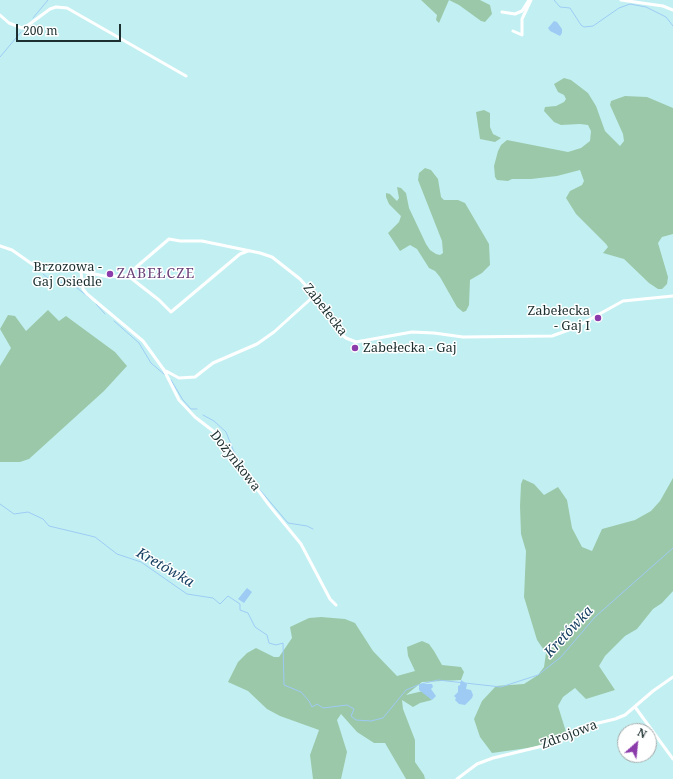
<!DOCTYPE html>
<meta charset="utf-8">
<style>
body{margin:0}
#map{position:relative;width:673px;height:779px;overflow:hidden;background:#c2f0f2;font-family:"Noto Serif",serif}
canvas{display:block}
.north{position:absolute;left:617px;top:723px;width:40px;height:40px;box-sizing:border-box;background:#fff;border:1px solid #a5acac;border-radius:50%;rotate:27deg;font-size:11px;font-weight:700;line-height:16px;text-align:center;color:#1d2f30}
.north::after{content:'';display:block;margin:auto;width:14px;height:18px;background:#8c3bab;clip-path:polygon(50% 0,100% 100%,50% 72%,0 100%)}
.scale{position:absolute;left:16px;top:24px;width:105px;height:18px;box-sizing:border-box;border:2px solid #1d2f30;border-top:0;padding-left:5px;font-size:12px;line-height:14px;white-space:nowrap;color:#1d2f30;-webkit-text-stroke:3px #fff;paint-order:stroke}
</style>
<div id="map">
<canvas width="673" height="779"></canvas>
<div class="north">N</div>
<div class="scale">200 m</div>
</div>
<script>
const c = document.querySelector('canvas').getContext('2d');
c.lineJoin = 'round';
function paint(path, color) {
  c.fillStyle = color;
  c.fill(path, 'evenodd');
}
function toPath(rows) {
  const path = new Path2D();
  for (const r of rows) {
    path.moveTo(r[0], r[1]);
    for (let i = 2; i < r.length; i += 2) path.lineTo(r[i], r[i + 1]);
  }
  return path;
}
function trace(path, color, width, dash) {
  c.strokeStyle = color;
  c.lineWidth = width;
  c.lineCap = dash ? 'butt' : 'round';
  c.setLineDash(dash || []);
  c.stroke(path);
}
function label(font, color, halo, rows, align = 'center') {
  c.font = font + ' "Noto Serif",serif';
  c.lineWidth = 3;
  c.setLineDash([]);
  c.textBaseline = 'middle';
  c.strokeStyle = halo;
  c.fillStyle = color;
  for (const [text, x, y, turn = 0] of rows) {
    c.save();
    c.translate(x, y);
    c.rotate((+turn || 0) * Math.PI / 180);
    c.textAlign = isNaN(turn) ? turn : align;
    if (halo) c.strokeText(text, 0, 0);
    c.fillText(text, 0, 0);
    c.restore();
  }
}
paint(toPath([
 [421,0,480,0,490,5,492,14,485,22,481,21,459,5,449,0,439,23,436,20,437,15],
 [564,78,571,80,588,93,596,106,605,131,620,146,624,141,623,134,610,105,611,101,625,96,647,97,673,108,673,234,662,237,658,243,668,277,667,284,662,289,658,289,649,283,624,259,603,253,608,247,606,244,576,214,566,198,570,191,582,185,584,181,580,170,557,176,531,179,512,179,508,181,497,180,495,177,494,166,498,151,501,145,507,140,568,152,581,148,590,141,591,131,588,125,580,124,561,125,554,122,544,111,545,107,556,106,564,102,566,99,564,95,558,92,554,84],
 [484,110,490,113,490,127,493,134,501,138,495,142,480,139,476,112],
 [425,168,431,170,438,179,441,197,444,200,458,200,465,203,489,244,490,265,482,273,470,280,469,305,466,311,463,312,457,307,440,277,435,271,429,268,417,249,410,245,400,251,388,233,399,222,401,216,389,204,386,197,386,193,390,194,397,201,399,198,397,187,401,188,406,193,409,208,426,244,430,250,436,254,440,255,443,253,442,241,418,180,419,173],
 [48,310,59,321,66,316,115,352,127,366,104,391,29,459,20,462,0,462,0,366,11,348,0,329,8,315,15,316,26,331],
 [673,478,673,591,662,603,653,609,637,629,625,636,605,656,599,666,615,690,586,699,575,688,563,697,558,706,567,735,535,747,492,753,480,737,474,719,482,701,496,686,524,684,538,675,544,667,546,653,537,640,524,597,526,551,521,534,520,506,521,484,523,479,534,484,544,495,558,487,567,500,572,528,582,547,592,551,602,529,635,520,651,511,660,501],
 [321,617,345,619,355,623,373,651,397,676,415,671,408,656,407,647,422,641,429,644,434,651,442,665,461,667,464,672,461,680,422,682,406,695,423,691,432,700,420,703,413,707,402,700,403,709,415,740,415,762,424,775,425,779,406,779,385,743,374,743,357,732,341,714,337,720,347,752,341,779,313,779,310,755,319,730,280,716,267,709,248,691,228,682,238,662,247,653,256,648,274,657,279,657,292,638,290,627,309,618]
]), '#9bc8a9');
paint(toPath([
 [554,21,557,22,562,29,562,33,560,36,550,31,548,28],
 [247,588,252,592,244,603,238,599],
 [461,680,467,684,466,689,471,690,473,695,472,698,465,705,459,704,455,700,456,698,454,696,458,692,458,686,460,685],
 [419,684,432,684,433,687,431,689,436,696,432,700,419,690]
]), '#9ecbf4');
trace(toPath([
 [554,0,560,7,570,8,581,25,584,27,593,26,619,8,630,4,646,7,666,17,673,26],
 [33,18,48,0],
 [0,57,21,32],
 [43,274,48,278],
 [58,282,72,284,91,299],
 [96,304,105,314],
 [114,321,139,343,151,363,165,375],
 [171,380,183,400,191,409,197,409],
 [203,415,214,421,226,432,234,452,253,481],
 [255,484,288,523,307,526,313,529],
 [0,504,14,514,28,512,43,519,49,526,95,537,117,554,141,562,187,594,213,598,220,604,228,596,240,604,240,610,248,613,255,627,267,635,269,643,276,645,283,643,284,685,301,692,309,701,312,707,317,704,323,708,347,705,354,709,351,716,356,720,371,721,383,718,406,690,418,685],
 [421,684,438,680,501,687,538,675,561,657,595,617,673,548]
]), '#9ecbf4', 1);
trace(toPath([
 [621,0,663,6,673,10],
 [502,12,515,14,522,11,529,0],
 [0,15,9,23,22,28,27,26,50,9,56,7,67,8,186,76],
 [513,31,522,35,522,19,531,0],
 [0,246,12,250,42,271,56,271,71,269,109,277,127,275,159,300,171,312,240,254,248,251],
 [81,272,83,289,87,294,143,341,164,370,179,400,195,417,217,434,269,505,301,544,330,599,336,605],
 [127,275,169,239,180,241,202,241,260,253,272,257,300,279,317,298,338,331,346,338,356,342,412,332,434,333,463,337,552,336,574,328,623,301,673,296],
 [166,371,179,378,195,377,213,363,257,344,274,332,315,295],
 [635,707,673,759],
 [457,779,477,764,493,758,551,744,578,728,615,719,625,715,653,691,673,677]
]), '#fff', 3);
for (const [x, y, r, color] of [
 [110,274,4,"#8c3bab"],
 [598,318,4,"#8c3bab"],
 [355,348,4,"#8c3bab"]
]) {
  const dot = new Path2D();
  dot.arc(x, y, r, 0, 2 * Math.PI);
  c.fillStyle = color;
  c.fill(dot);
  trace(dot, '#fff', 1.5);
}
label('13px', '#1d2f30', '#fff', [
 ["Brzozowa -",102,267],
 ["Gaj Osiedle",102,282],
 ["Zabełecka",590,311],
 ["- Gaj I",590,326],
 ["Zabełecka - Gaj",363,348,"left"]
], 'right');
label('13px', '#1d2f30', '#fff', [
 ["Zabełecka",325,310,52],
 ["Dożynkowa",235,461,52],
 ["Zdrojowa",569,735,-21]
]);
c.letterSpacing = '1px';
label('14px', '#6a427a', '#fff', [
 ["ZABEŁCZE",156,274]
]);
c.letterSpacing = '0px';
label('italic 14px', '#174062', '#fff', [
 ["Kretówka",165,568,30],
 ["Kretówka",569,632,-47]
]);
</script>
